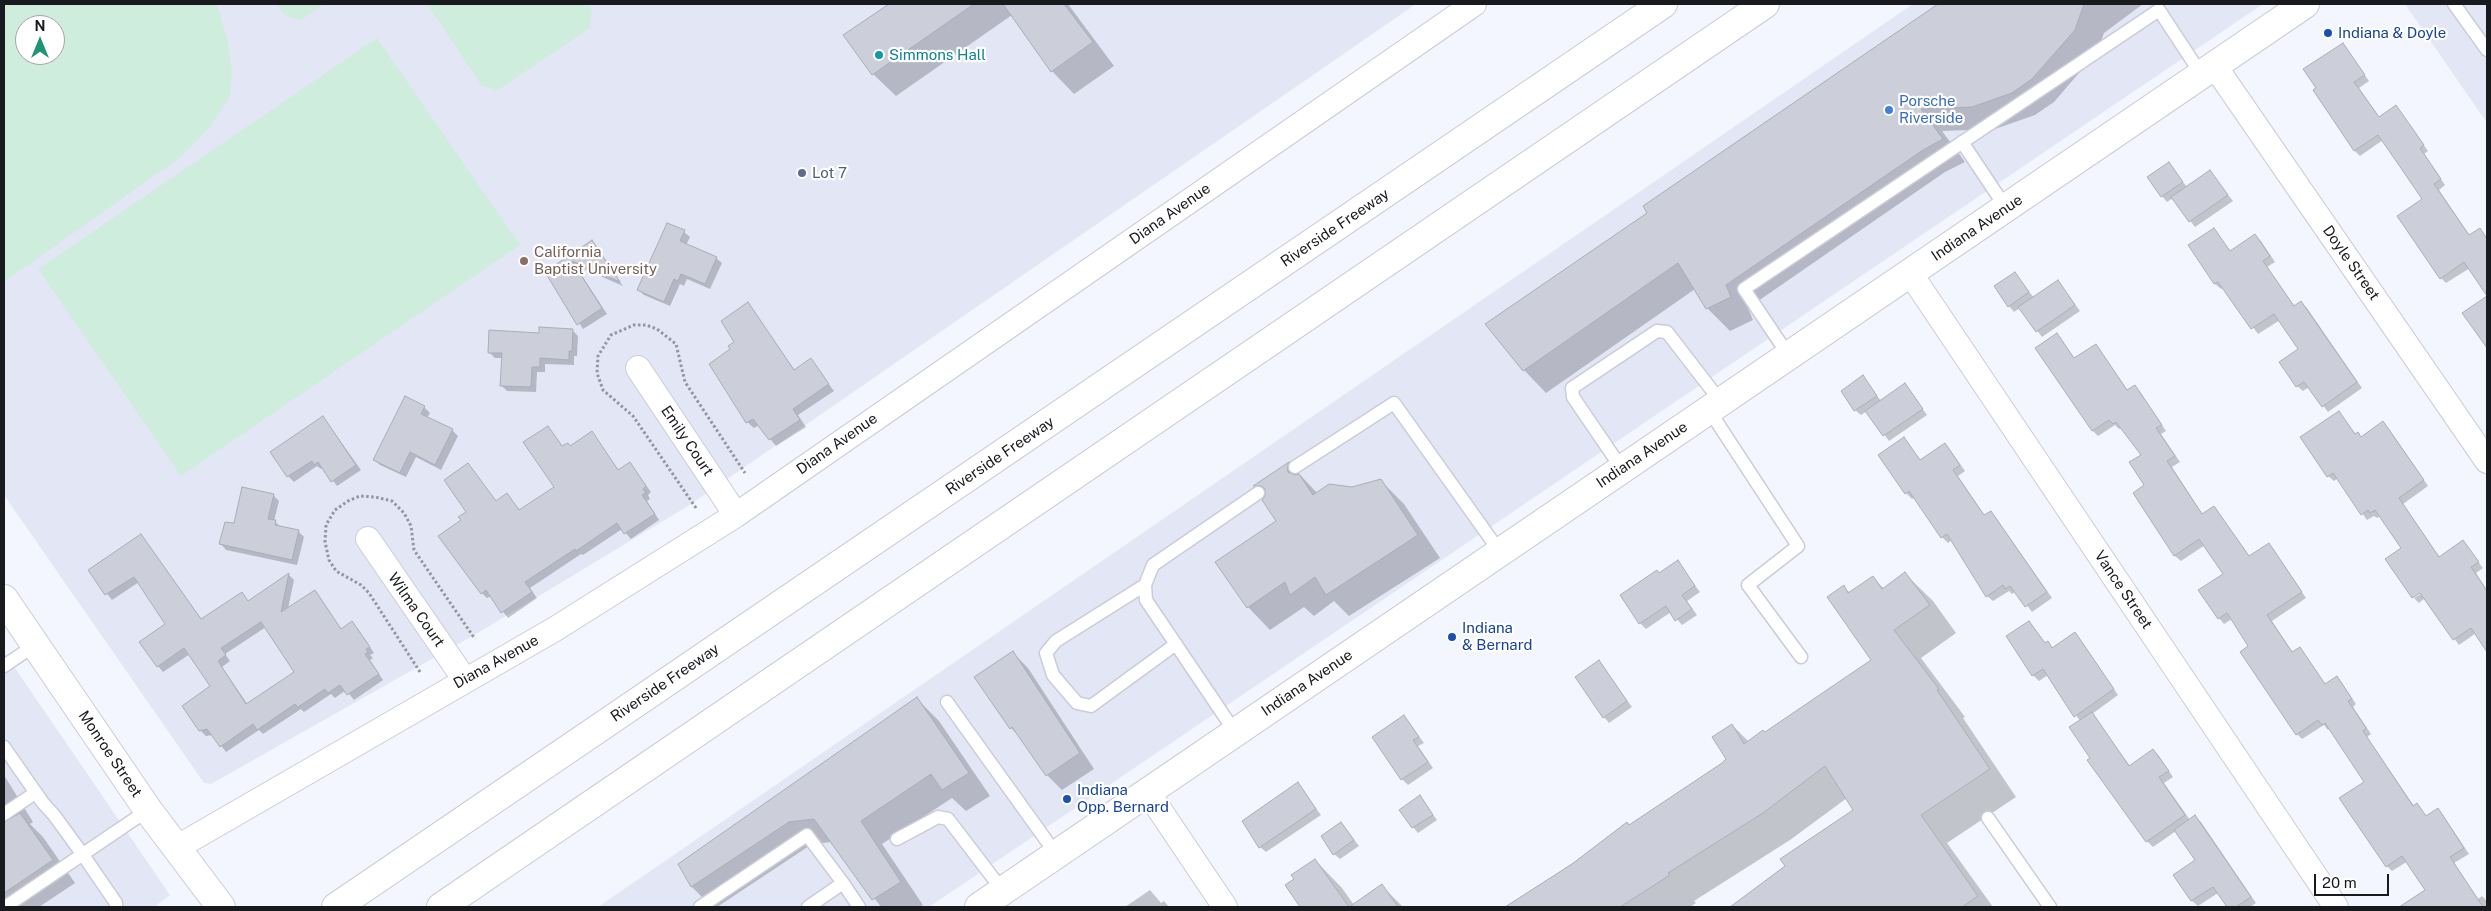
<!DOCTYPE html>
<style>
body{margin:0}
#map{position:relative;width:2491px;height:911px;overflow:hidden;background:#f3f5ff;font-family:"Public Sans",sans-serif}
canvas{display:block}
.frame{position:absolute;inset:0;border:5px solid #191a1e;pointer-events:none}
.north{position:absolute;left:15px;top:15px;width:50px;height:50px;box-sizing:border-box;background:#fff;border:1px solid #a3a3a5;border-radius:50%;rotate:0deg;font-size:14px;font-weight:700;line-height:20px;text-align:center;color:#191a1e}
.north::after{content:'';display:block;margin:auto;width:18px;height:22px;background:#209477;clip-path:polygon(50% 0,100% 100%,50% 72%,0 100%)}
.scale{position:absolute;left:2314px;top:874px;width:75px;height:22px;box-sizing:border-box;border:2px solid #191a1e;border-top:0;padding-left:6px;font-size:15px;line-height:18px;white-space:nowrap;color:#191a1e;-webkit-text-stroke:4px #fff;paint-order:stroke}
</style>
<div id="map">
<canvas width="2491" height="911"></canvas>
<div class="frame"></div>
<div class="north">N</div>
<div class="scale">20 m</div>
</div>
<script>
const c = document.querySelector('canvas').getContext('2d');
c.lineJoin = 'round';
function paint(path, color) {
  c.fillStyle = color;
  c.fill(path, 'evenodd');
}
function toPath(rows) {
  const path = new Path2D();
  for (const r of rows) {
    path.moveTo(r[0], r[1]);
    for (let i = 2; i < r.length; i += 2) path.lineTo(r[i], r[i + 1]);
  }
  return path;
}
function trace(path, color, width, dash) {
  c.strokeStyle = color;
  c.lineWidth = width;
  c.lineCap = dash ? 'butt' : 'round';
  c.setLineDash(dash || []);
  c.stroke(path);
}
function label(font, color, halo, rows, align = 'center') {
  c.font = font + ' "Public Sans",sans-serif';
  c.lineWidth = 4.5;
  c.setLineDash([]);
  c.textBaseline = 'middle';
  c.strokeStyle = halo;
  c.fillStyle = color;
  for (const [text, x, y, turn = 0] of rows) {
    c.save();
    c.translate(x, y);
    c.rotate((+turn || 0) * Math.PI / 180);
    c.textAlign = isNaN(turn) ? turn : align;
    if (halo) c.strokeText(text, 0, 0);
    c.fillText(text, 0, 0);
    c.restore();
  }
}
paint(toPath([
 [4,4,1416,4,688,506,476,634,211,784,204,783,4,495],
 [25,25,55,25,55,55,25,55],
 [1913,4,2263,4,929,907,598,907],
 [2405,4,2487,4,2487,123],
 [4,652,170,895,154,907,4,907]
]), '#e3e6f5');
paint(toPath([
 [4,4,217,4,228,43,232,72,230,96,210,127,181,157,4,282],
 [25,25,55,25,55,55,25,55],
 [277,4,324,4,301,20,285,16],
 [427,4,588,4,592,11,590,28,498,90,482,86],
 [377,38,520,245,181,476,38,269]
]), '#cfeddd');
paint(toPath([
 [891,4,1068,4,1114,66,1074,94,1052,71,1012,15,896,96,873,74,845,35],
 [1940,4,2143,4,2104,33,2097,52,2054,102,2035,115,1995,129,1942,131,1965,162,1945,172,1748,308,1753,320,1730,331,1707,308,1695,289,1546,393,1524,370,1649,213,1645,206],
 [2342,44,2369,81,2359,88,2380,118,2396,107,2401,113,2428,151,2424,154,2445,185,2439,190,2470,236,2480,229,2487,238,2486,290,2470,268,2446,283,2441,278,2424,200,2383,140,2360,156,2355,151,2318,88],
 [2168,163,2187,187,2210,172,2233,201,2195,227,2173,198,2167,202,2162,196],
 [2214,229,2231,252,2255,235,2261,241,2275,262,2267,267,2295,307,2301,303,2307,308,2362,388,2328,412,2309,387,2303,391,2297,386,2300,349,2280,320,2258,334,2224,287,2221,289,2215,284,2190,245],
 [684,232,690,237,686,245,716,258,722,263,710,289,687,279,684,286,680,284,670,306,644,295,638,289],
 [592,242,623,286,575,265,607,314,583,329,546,272],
 [2015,273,2034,298,2058,281,2080,311,2042,337,2020,308,2014,312,2009,306],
 [748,304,795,371,811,360,834,391,798,415,806,427,776,446,759,425,754,428,747,422,732,350],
 [572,330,578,336,577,356,574,356,574,365,545,364,545,372,537,372,536,392,507,391,501,385,503,358,495,358,489,352,540,334],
 [2057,335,2075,359,2096,345,2128,391,2135,387,2140,392,2166,431,2161,434,2180,462,2172,467,2203,515,2214,507,2250,557,2269,544,2274,550,2306,598,2272,621,2293,653,2300,648,2326,685,2337,678,2342,683,2356,704,2353,707,2371,734,2367,737,2414,806,2417,805,2427,817,2437,810,2443,815,2469,854,2454,863,2478,899,2482,896,2487,901,2487,907,2416,907,2412,901,2427,890,2408,861,2392,871,2387,866,2366,782,2330,728,2328,730,2324,725,2302,739,2297,734,2250,646,2232,619,2224,624,2219,618,2224,574,2205,545,2181,561,2175,556,2134,493,2146,486,2142,455,2122,427,2119,429,2115,425,2098,436,2093,431,2037,348],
 [1863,377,1881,401,1905,385,1927,415,1889,441,1867,411,1861,415,1855,410],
 [424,407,430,413,427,418,452,430,458,436,441,470,416,457,406,477,380,465,374,459],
 [2339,412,2356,435,2358,433,2362,438,2383,423,2389,429,2428,486,2403,504,2440,558,2463,542,2483,568,2476,573,2487,590,2487,649,2476,633,2459,645,2425,598,2419,603,2414,598,2426,591,2403,548,2380,516,2377,518,2374,516,2367,520,2338,478,2334,481,2328,476],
 [323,417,361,470,337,486,323,467,321,469,317,466,294,482,288,476],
 [548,427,563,447,571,448,592,433,619,471,630,464,651,492,648,495,650,499,647,501,659,520,631,539,622,529,583,555,581,554,530,588,537,598,508,618,491,596,487,598,482,593,463,520,468,512,468,465,497,502,507,495,520,510,555,488],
 [1904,438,1921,461,1945,445,1950,450,1965,471,1958,476,1985,516,1991,512,1996,518,2052,598,2032,612,2016,591,2012,594,2009,591,1993,601,1987,596,1952,540,1948,543,1942,537,1915,497,1912,499,1906,493,1880,455],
 [1289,463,1318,494,1381,481,1404,504,1440,558,1349,616,1334,601,1314,616,1304,607,1270,630,1248,607,1277,521,1266,497,1255,486],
 [273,495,279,501,274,521,282,528,298,531,304,537,297,565,226,550,221,544,235,525],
 [141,535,202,620,242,594,249,602,289,575,294,580,288,609,315,591,342,630,352,623,358,629,374,653,370,655,373,658,370,660,383,680,354,700,346,690,335,698,331,694,304,712,301,709,263,734,259,730,226,752,213,735,206,736,200,730,212,687,190,654,163,672,158,666,167,625,139,582,112,600,89,570],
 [266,627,296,672,248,705,222,667,230,661,225,654],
 [1677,562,1700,592,1687,601,1697,615,1682,625,1671,612,1646,629,1640,623],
 [1905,574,1933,601,1956,633,1921,658,1965,717,1963,718,2016,797,1947,843,1993,907,1732,907,1787,866,1855,810,1847,798,1790,840,1694,901,1696,903,1690,907,1506,907,1723,764,1727,759,1732,725,1749,742,1765,734,1873,661,1844,587,1850,593,1873,577,1884,589],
 [2029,622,2046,644,2048,643,2053,648,2074,633,2080,639,2118,695,2092,714,2130,766,2153,750,2159,756,2173,777,2164,783,2190,820,2195,817,2201,822,2256,903,2250,907,2228,907,2218,893,2198,906,2192,901,2175,875,2197,861,2176,831,2153,847,2147,841,2088,761,2092,758,2080,721,2048,675,2039,681,2033,675,2007,637],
 [1013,653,1028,668,1094,769,1062,790,1047,775,1023,740,1011,728],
 [1599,662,1632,707,1609,723,1604,717],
 [917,699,939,721,990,796,966,811,952,798,882,844,923,905,919,907,881,907,832,842,812,844,717,907,712,907,692,887,680,864],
 [1404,716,1424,743,1418,746,1433,768,1408,785,1402,779],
 [4,775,33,822,30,824,43,837,75,883,39,907,4,907],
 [1298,784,1321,815,1266,852,1260,847],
 [1420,797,1437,820,1418,833,1413,827],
 [1341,823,1359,846,1340,859,1334,854],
 [1315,860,1342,888,1354,905,1382,886,1403,907,1302,907,1287,885],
 [1150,890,1161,903,1164,901,1169,907,1125,907]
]), '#0003');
const building = toPath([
 [889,4,974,4,872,75,843,35,889,4],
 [1003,4,1064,4,1093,42,1051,72,1003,4],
 [1938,4,2084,4,2075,30,2032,79,2012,93,1972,107,1921,109,1943,139,1923,150,1726,285,1731,297,1706,309,1678,263,1523,371,1485,324,1647,213,1643,206,1938,4],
 [2343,43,2365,75,2354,82,2379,117,2396,105,2424,145,2420,148,2441,179,2434,184,2469,235,2480,228,2487,239,2487,348,2462,313,2487,296,2464,262,2440,279,2397,216,2422,199,2394,158,2378,135,2354,151,2313,90,2316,88,2303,69,2343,43],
 [2169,162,2183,182,2161,197,2147,177,2169,162],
 [2210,170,2228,195,2189,222,2171,197,2210,170],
 [667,223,685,230,680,241,717,257,705,284,681,274,678,281,674,279,664,302,637,290,667,223],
 [2214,228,2230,251,2255,234,2270,256,2263,261,2294,306,2301,301,2357,382,2322,407,2304,382,2296,387,2279,362,2298,349,2274,314,2251,329,2218,282,2214,284,2188,245,2214,228],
 [592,240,620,282,572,261,602,308,577,325,545,272,592,240],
 [2015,272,2029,292,2008,307,1994,286,2015,272],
 [2058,280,2075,305,2036,332,2018,307,2058,280],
 [748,302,794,370,811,358,829,384,793,409,800,420,769,440,753,419,746,423,709,364,730,349,728,346,734,342,721,321,748,302],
 [539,327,573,329,572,351,569,351,569,360,540,358,540,367,532,367,531,387,500,386,502,353,488,353,489,330,539,333,539,327],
 [2057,333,2074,358,2096,344,2127,390,2135,385,2162,425,2156,428,2175,456,2167,461,2202,514,2214,506,2249,556,2269,543,2302,592,2267,615,2292,652,2300,647,2325,684,2337,676,2352,699,2348,701,2366,728,2363,731,2413,806,2417,803,2426,816,2438,808,2464,848,2450,857,2483,907,2399,907,2425,890,2402,856,2386,867,2339,798,2364,782,2325,723,2322,725,2318,720,2296,735,2240,652,2248,646,2227,613,2218,619,2198,590,2223,574,2199,539,2174,556,2133,493,2144,485,2129,462,2141,455,2116,422,2113,424,2109,420,2092,431,2035,348,2057,333],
 [1863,375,1877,396,1854,411,1841,391,1863,375],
 [1905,383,1923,409,1883,436,1865,411,1905,383],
 [405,396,425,406,421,414,453,429,435,465,410,452,400,473,373,460,405,396],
 [2339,411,2355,434,2358,432,2361,437,2383,421,2424,480,2399,498,2439,557,2463,540,2479,562,2471,567,2487,591,2487,652,2471,628,2453,640,2420,593,2412,598,2385,559,2401,548,2375,510,2370,513,2368,510,2361,515,2333,473,2327,477,2300,437,2339,411],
 [323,416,356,465,331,482,318,462,314,465,312,461,287,477,270,452,323,416],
 [548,426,562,446,568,443,570,446,592,431,618,470,630,462,646,486,643,489,646,493,642,495,655,514,624,534,617,523,576,551,575,549,525,582,532,592,501,613,486,590,481,594,438,536,461,520,458,517,466,512,444,480,468,463,496,501,507,493,519,510,554,487,523,442,548,426],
 [1904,437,1920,460,1945,443,1960,465,1953,470,1984,515,1991,511,2047,592,2025,607,2010,586,2005,589,2003,585,1986,597,1947,534,1941,538,1909,491,1905,494,1878,455,1904,437],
 [1289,462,1287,467,1288,472,1295,475,1299,474,1313,495,1329,484,1352,487,1381,479,1418,535,1326,595,1315,577,1290,595,1285,582,1247,608,1215,562,1276,521,1262,500,1265,496,1265,489,1261,486,1253,486,1289,462],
 [242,487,274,494,268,519,276,520,275,525,299,530,292,560,219,544,225,522,234,523,242,487],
 [141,534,201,619,242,592,248,601,289,573,281,612,315,590,341,629,352,621,370,647,366,649,368,652,365,654,379,674,347,695,340,685,328,693,325,689,298,707,295,704,257,730,253,724,220,747,207,729,199,731,182,706,210,686,184,648,157,667,139,642,165,624,134,577,105,595,88,570,141,534],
 [261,622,294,672,246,704,218,661,226,655,221,648,261,622],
 [1678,560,1695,586,1682,595,1692,609,1675,621,1666,606,1639,624,1620,595,1657,570,1659,573,1678,560],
 [1905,572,1930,605,1894,630,1939,689,1937,690,1990,769,1921,815,1978,896,1962,907,1730,907,1785,866,1780,859,1853,810,1825,766,1763,813,1668,873,1670,875,1620,907,1505,907,1572,864,1627,822,1629,825,1722,763,1726,759,1712,737,1732,724,1744,744,1763,730,1765,732,1871,660,1827,597,1844,585,1848,593,1873,576,1882,589,1905,572],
 [2029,621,2045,643,2048,641,2052,648,2075,632,2114,689,2074,717,2043,669,2032,676,2006,636,2029,621],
 [1013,651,1080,753,1046,776,1012,727,1010,729,974,677,1013,651],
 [1599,660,1627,701,1603,718,1575,677,1599,660],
 [917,697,969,773,942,790,931,774,861,821,901,882,872,900,814,819,789,822,691,887,678,864,917,697],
 [2092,712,2129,766,2153,749,2169,771,2159,777,2185,815,2146,842,2087,760,2090,758,2069,727,2092,712],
 [1404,715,1419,737,1413,740,1428,762,1401,780,1372,737,1404,715],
 [1298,782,1316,809,1259,848,1242,821,1298,782],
 [1420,795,1433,815,1412,828,1399,810,1420,795],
 [20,813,53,860,4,893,4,822,20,813],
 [2195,815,2251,897,2236,907,2227,907,2213,887,2191,901,2173,875,2195,860,2174,830,2195,815],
 [1341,822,1354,840,1333,855,1321,836,1341,822],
 [1315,859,1349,907,1382,884,1398,907,1300,907,1285,885,1294,879,1291,875,1315,859]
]);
paint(building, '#ccceda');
trace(building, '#abadb8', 1);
const lane = toPath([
 [2454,4,2487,50],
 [1962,142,2006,208],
 [1789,356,1744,289,2159,10,2201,74],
 [1709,410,1798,546,1748,585,1801,657],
 [1295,467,1394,403,1500,552],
 [1622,469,1573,397,1572,388,1657,331,1667,332,1721,402],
 [1145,585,1056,641,1046,653,1053,675,1077,703,1091,706,1176,644],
 [4,666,35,645],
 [947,702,1056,854],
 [1235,732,1146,600,1145,585,1153,565,1258,493],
 [4,747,43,803,54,815,83,855,116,903,116,907],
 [4,814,35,793],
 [1988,818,2050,907],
 [897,839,938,817,948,819,1003,891],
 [5,907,148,810],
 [700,907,807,835,843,883],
 [808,907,843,883,859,907]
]);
const street = toPath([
 [2214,65,2487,461],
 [1910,273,2336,907],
 [638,368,736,515],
 [368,539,465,680],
 [1147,791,1225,907],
 [176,848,555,629,736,515,1474,4]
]);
const secondary = toPath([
 [4,599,148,810,221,907],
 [979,907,2305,4]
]);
const highway = toPath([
 [336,907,1663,4],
 [441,907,1765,4]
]);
trace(lane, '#caccd8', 15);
trace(street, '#caccd8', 26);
trace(secondary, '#caccd8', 30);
trace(highway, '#caccd8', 30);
trace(toPath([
 [696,508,633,416,603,390,597,373,598,356,611,335,634,325,646,325,657,329,676,344,685,382,745,473],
 [420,672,369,593,361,585,336,571,329,560,325,542,326,525,335,510,348,501,360,496,375,497,392,501,404,513,411,526,414,550,475,639]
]), '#94959d', 3, [2.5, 2.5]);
trace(lane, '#fff', 12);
trace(street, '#fff', 24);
trace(secondary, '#fff', 28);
trace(highway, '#fff', 28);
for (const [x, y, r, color] of [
 [2328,33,5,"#1a4fb4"],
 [879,55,5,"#0f9aa8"],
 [1889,110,5,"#3f7fe0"],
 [802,173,5,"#5c6f8a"],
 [524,261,5,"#8d6e63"],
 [1452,637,5,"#1a4fb4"],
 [1067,799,5,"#1a4fb4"]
]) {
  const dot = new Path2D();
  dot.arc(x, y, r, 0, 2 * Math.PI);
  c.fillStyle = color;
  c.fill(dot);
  trace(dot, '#fff', 2);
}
label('15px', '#164399', '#fff', [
 ["Indiana & Doyle",2338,33],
 ["Indiana",1462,628],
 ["& Bernard",1462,645],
 ["Indiana",1077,790],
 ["Opp. Bernard",1077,807]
], 'left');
label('15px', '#0d838f', '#fff', [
 ["Simmons Hall",889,55]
], 'left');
label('15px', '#366cbe', '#fff', [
 ["Porsche",1899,101],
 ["Riverside",1899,118]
], 'left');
label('15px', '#4e5e75', '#fff', [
 ["Lot 7",812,173]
], 'left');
label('15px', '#191a1e', '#fff', [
 ["Diana Avenue",1170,214,-35],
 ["Riverside Freeway",1335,228,-34],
 ["Indiana Avenue",1977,228,-34],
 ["Doyle Street",2351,263,55],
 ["Emily Court",687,441,56],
 ["Diana Avenue",837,444,-35],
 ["Indiana Avenue",1642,455,-34],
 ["Riverside Freeway",1000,456,-34],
 ["Vance Street",2123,590,56],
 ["Wilma Court",416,610,55],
 ["Diana Avenue",496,662,-29],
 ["Riverside Freeway",665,683,-34],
 ["Indiana Avenue",1307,683,-34],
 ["Monroe Street",110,754,56]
]);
label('15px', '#785e54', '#fff', [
 ["California",534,252],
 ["Baptist University",534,269]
], 'left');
</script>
